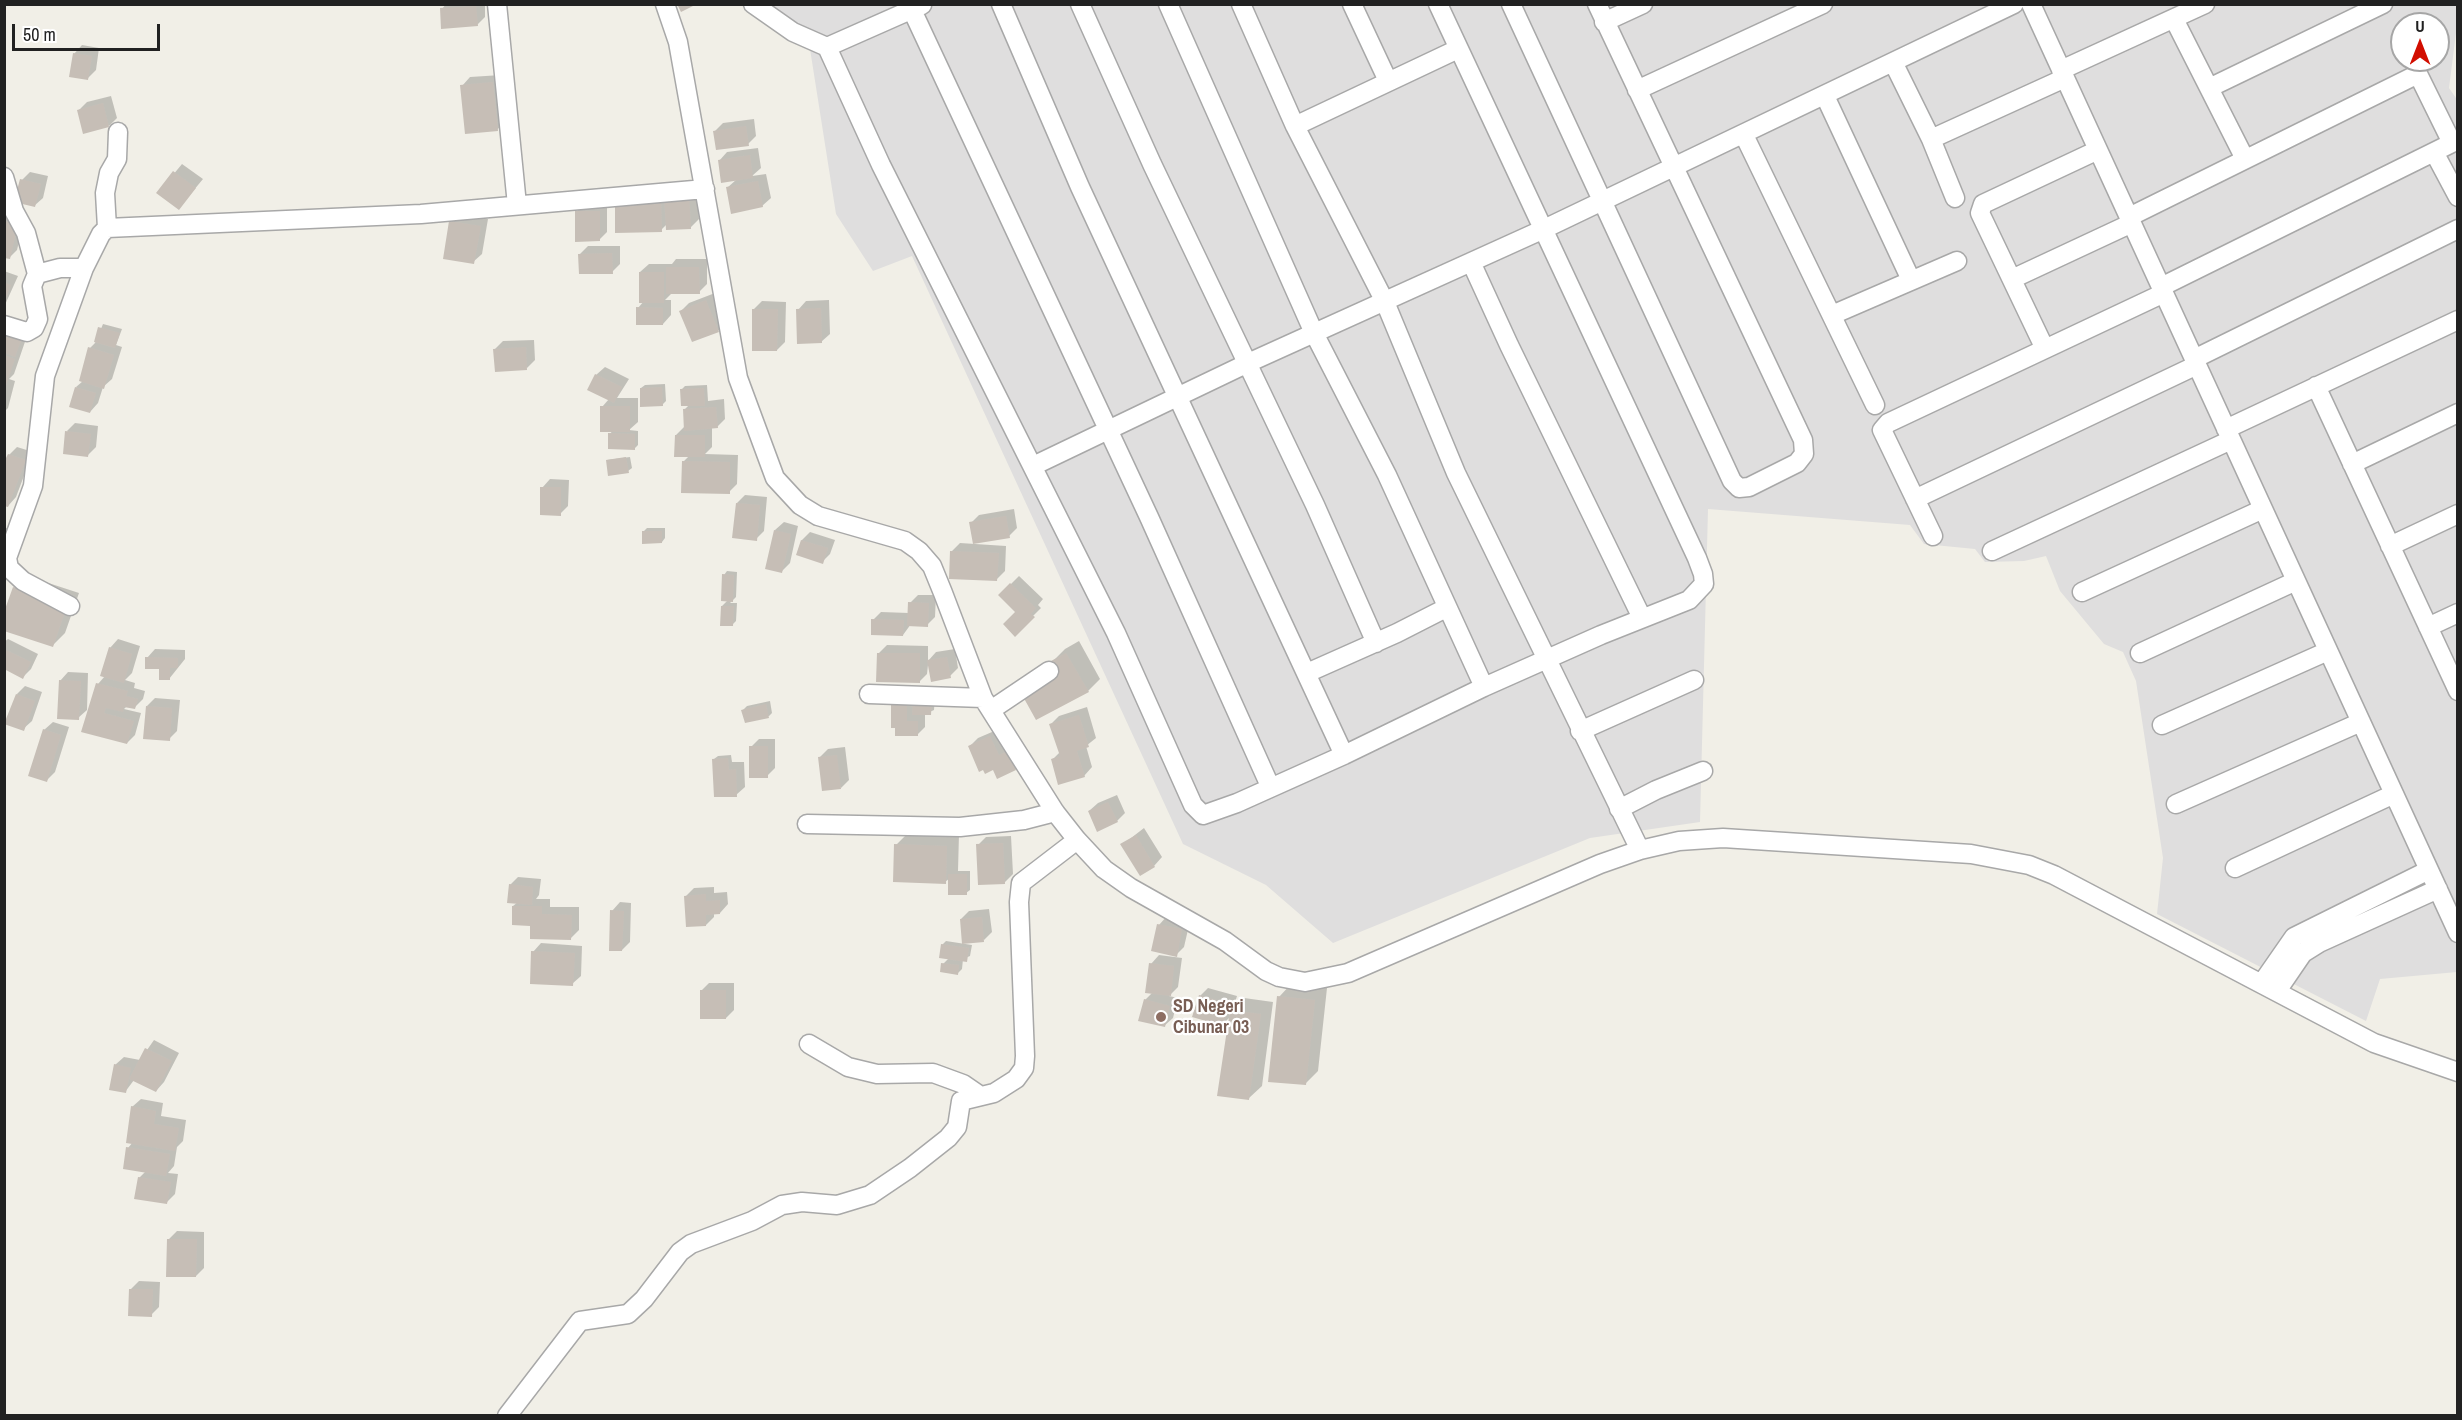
<!DOCTYPE html>
<style>
body{margin:0}
#map{position:relative;width:2462px;height:1420px;overflow:hidden;background:#f1efe7;font-family:"Archivo Narrow",sans-serif}
canvas{display:block}
.frame{position:absolute;inset:0;border:6px solid #212121;pointer-events:none}
.north{position:absolute;left:2390px;top:12px;width:60px;height:60px;box-sizing:border-box;background:#fff;border:2px solid #a6a6a6;border-radius:50%;rotate:0deg;font-size:16px;font-weight:700;line-height:24px;text-align:center;color:#212121}
.north::after{content:'';display:block;margin:auto;width:21px;height:27px;background:#d20e00;clip-path:polygon(50% 0,100% 100%,50% 72%,0 100%)}
.scale{position:absolute;left:12px;top:24px;width:148px;height:27px;box-sizing:border-box;border:3px solid #212121;border-top:0;padding-left:8px;font-size:18px;line-height:21px;white-space:nowrap;color:#212121;-webkit-text-stroke:4px #fff;paint-order:stroke}
</style>
<div id="map">
<canvas width="2462" height="1420"></canvas>
<div class="frame"></div>
<div class="north">U</div>
<div class="scale">50 m</div>
</div>
<script>
const c = document.querySelector('canvas').getContext('2d');
c.lineJoin = 'round';
function paint(path, color) {
  c.fillStyle = color;
  c.fill(path, 'evenodd');
}
function toPath(rows) {
  const path = new Path2D();
  for (const r of rows) {
    path.moveTo(r[0], r[1]);
    for (let i = 2; i < r.length; i += 2) path.lineTo(r[i], r[i + 1]);
  }
  return path;
}
function trace(path, color, width, dash) {
  c.strokeStyle = color;
  c.lineWidth = width;
  c.lineCap = dash ? 'butt' : 'round';
  c.setLineDash(dash || []);
  c.stroke(path);
}
function label(font, color, halo, rows, align = 'center') {
  c.font = font + ' "Archivo Narrow",sans-serif';
  c.lineWidth = 4.5;
  c.setLineDash([]);
  c.textBaseline = 'middle';
  c.strokeStyle = halo;
  c.fillStyle = color;
  for (const [text, x, y, turn = 0] of rows) {
    c.save();
    c.translate(x, y);
    c.rotate((+turn || 0) * Math.PI / 180);
    c.textAlign = isNaN(turn) ? turn : align;
    if (halo) c.strokeText(text, 0, 0);
    c.fillText(text, 0, 0);
    c.restore();
  }
}
paint(toPath([
 [748,5,2457,5,2457,25,2449,88,2458,101,2457,972,2380,979,2366,1021,2157,914,2163,858,2136,681,2123,652,2104,644,2060,591,2046,556,2024,561,1985,562,1975,549,1924,544,1910,525,1708,509,1700,822,1590,838,1333,943,1266,885,1183,844,912,256,873,271,836,214,810,49],
 [2402,24,2438,24,2438,60,2402,60]
]), '#dfdede');
paint(toPath([
 [446,4,485,4,485,17,477,25,442,9],
 [82,45,99,48,96,70,88,78,74,54],
 [501,75,505,121,497,130,462,86,470,77],
 [111,96,117,118,109,126,79,110,87,102],
 [754,119,756,136,748,144,715,131,723,123],
 [758,148,761,168,752,176,766,174,771,198,762,206,727,188,737,179,719,161,727,152],
 [182,164,203,179,179,208,158,193],
 [30,172,48,176,43,198,34,206,22,180],
 [697,186,699,219,690,228,667,224,661,230,617,199],
 [607,203,607,232,599,240,576,212,585,204],
 [4,212,25,216,17,250,9,258,4,257],
 [459,214,488,219,482,254,473,262,451,222],
 [588,246,620,246,620,264,612,272,580,254],
 [676,259,707,259,707,284,699,292,673,292,665,300,671,300,671,315,663,324,638,308,644,301,640,272,649,264,672,264],
 [4,271,18,276,4,307],
 [715,293,726,323,718,331,681,311,689,303],
 [829,300,830,334,821,342,798,310,806,301],
 [762,301,786,302,785,342,777,350,754,309],
 [4,321,29,330,14,374,9,379,15,381,8,408,4,412],
 [103,324,122,329,116,345,122,347,112,379,103,387,98,403,90,412,76,387,83,381,90,348,95,343],
 [534,340,535,360,527,368,495,349,503,341],
 [605,367,629,379,617,398,638,398,638,422,629,430,638,431,638,445,635,448,610,434,613,430,602,407,609,399,596,375],
 [665,384,666,401,662,405,641,388,645,385],
 [707,385,708,401,724,399,725,419,717,427,712,427,712,447,705,454,738,455,737,484,729,492,683,462,690,455,676,435,685,426,684,410,690,404,682,389,685,386],
 [75,423,98,426,96,447,88,455,67,431],
 [17,447,33,452,16,497,8,506,9,455],
 [630,457,632,468,628,471,607,460],
 [550,479,569,480,568,506,560,514,542,488],
 [745,495,767,497,764,531,756,539,737,503],
 [1014,509,1017,528,1009,536,971,523,979,515],
 [784,522,798,526,790,563,781,572,775,530],
 [4,527,11,530,4,543],
 [647,528,665,528,665,538,662,542,643,532],
 [810,532,835,540,830,554,822,562,798,554,802,540],
 [960,543,1006,546,1005,571,997,579,951,552],
 [727,571,737,572,736,597,730,603,737,603,736,621,732,625,722,606,728,600,724,575],
 [27,576,79,593,65,633,53,645,14,588],
 [1019,576,1043,599,1038,605,1041,608,1015,634,1017,612,1000,595],
 [918,595,936,595,935,617,927,625,911,624,903,635,873,620,881,612,909,613,910,603],
 [8,639,38,654,31,669,23,677,4,668,4,642],
 [118,639,140,646,132,673,125,680,135,683,134,688,145,691,143,699,135,707,127,706,124,709,141,713,135,735,127,743,83,731,98,684,105,676,110,648],
 [1079,641,1100,679,1088,691,1036,718,1053,661,1065,649],
 [887,645,928,646,928,661,936,652,955,649,958,668,950,676,928,665,927,674,919,682,879,653],
 [155,649,185,650,185,659,169,679,161,668,147,658],
 [68,672,88,673,87,710,78,718,60,681],
 [25,686,42,692,32,721,23,729,17,694],
 [935,695,934,710,925,714,925,727,917,735,892,705,901,697],
 [155,698,180,700,177,731,169,739,147,706],
 [770,701,772,713,769,716,746,721,743,710,747,706],
 [1087,707,1096,738,1086,746,1092,767,1084,776,1053,759,1060,752,1051,724,1059,716],
 [53,722,69,727,55,772,47,780,44,730],
 [999,729,1023,761,1015,769,994,768,970,746,978,738],
 [759,739,775,739,775,768,767,776,751,747],
 [845,747,849,780,841,788,820,757,828,749],
 [731,755,732,762,744,762,745,787,736,795,714,759,718,756],
 [1117,795,1125,813,1117,821,1089,811,1098,803],
 [1144,828,1162,857,1154,866,1122,845],
 [909,832,959,834,958,871,970,871,970,890,966,893,950,878,945,882,896,845],
 [1011,836,1013,874,1004,883,978,845,986,837],
 [518,877,541,879,539,895,536,899,550,899,550,907,579,907,579,930,571,938,532,924,513,906,518,902,510,885],
 [714,887,714,893,727,892,728,904,720,913,714,913,714,917,706,925,686,896,694,888],
 [620,902,631,903,630,942,622,950,612,911],
 [989,909,992,932,984,940,961,919,969,911],
 [1167,916,1190,921,1184,947,1176,955,1159,925],
 [946,941,972,945,970,956,963,959,962,969,958,973,943,964,949,958,942,945],
 [541,943,582,946,581,976,572,984,533,952],
 [1159,955,1182,958,1178,987,1169,996,1178,998,1173,1018,1164,1026,1145,1000,1152,993,1151,964],
 [709,983,734,983,734,1010,726,1018,701,991],
 [1291,984,1327,988,1318,1071,1305,1084,1279,997],
 [1208,988,1237,996,1233,1009,1244,998,1273,1002,1262,1086,1249,1098,1230,1017,1223,1024,1200,996],
 [154,1040,179,1053,164,1082,156,1091,134,1080,125,1092,115,1065,124,1057,140,1060],
 [141,1099,163,1103,161,1116,186,1120,183,1141,177,1147,174,1166,168,1173,178,1174,175,1194,167,1202,139,1178,146,1171,128,1148,133,1142,132,1107],
 [177,1231,204,1232,204,1268,196,1276,168,1240],
 [139,1281,160,1282,159,1307,151,1315,131,1289]
]), '#0003');
paint(toPath([
 [677,4,697,4,681,12],
 [476,6,478,26,441,29,440,8],
 [73,53,92,56,88,80,69,77],
 [493,82,498,131,465,134,460,85],
 [103,103,109,127,83,134,77,110],
 [746,126,749,146,716,150,713,131],
 [750,155,753,178,721,183,718,160],
 [173,171,196,188,179,210,156,193],
 [20,179,41,184,35,207,14,202],
 [758,181,763,207,731,214,726,187],
 [689,193,691,229,666,230,664,195],
 [661,198,662,232,615,233,615,199],
 [575,211,600,211,600,241,575,242],
 [4,221,18,224,10,259,4,258],
 [449,221,481,226,474,264,443,259],
 [612,253,613,274,579,274,578,254],
 [666,267,699,267,700,294,666,294],
 [639,272,664,272,664,303,639,303],
 [4,282,11,285,5,300,4,300],
 [706,300,719,332,692,342,679,311],
 [636,307,663,308,663,325,636,325],
 [821,308,822,343,797,344,796,309],
 [752,309,778,309,777,351,752,351],
 [98,327,120,333,115,348,94,342],
 [5,331,22,338,15,357,5,353],
 [88,347,114,355,104,389,79,381],
 [526,347,527,370,495,372,493,349],
 [4,355,15,359,5,388,4,387],
 [595,374,622,387,614,403,587,390],
 [75,387,96,393,90,413,69,407],
 [662,387,663,406,640,407,640,388],
 [704,388,705,406,681,406,680,389],
 [600,406,630,406,630,432,600,432],
 [716,407,718,428,684,431,683,409],
 [65,431,91,434,88,457,63,454],
 [608,433,635,434,635,450,608,449],
 [675,435,705,435,705,457,674,457],
 [8,454,26,460,8,507,4,506,4,462],
 [626,457,629,473,608,476,606,460],
 [682,461,730,462,730,494,681,493],
 [540,487,561,487,561,516,540,515],
 [736,503,760,505,757,541,732,538],
 [1006,516,1010,538,973,544,969,522],
 [774,530,791,534,782,573,765,569],
 [642,531,662,531,662,543,642,544],
 [801,540,828,548,823,564,796,555],
 [950,551,999,553,997,581,949,579],
 [722,574,734,575,733,602,721,601],
 [1010,583,1036,608,1031,614,1035,617,1015,637,1003,624,1015,612,998,595],
 [13,587,67,606,53,647,4,631,4,612],
 [908,602,929,603,928,627,907,626],
 [721,606,734,606,733,626,720,626],
 [871,619,904,620,903,636,871,635],
 [109,647,132,654,124,683,100,676],
 [4,649,31,662,23,679,4,669],
 [877,653,920,653,920,683,876,682],
 [1066,653,1089,692,1036,720,1021,693,1058,674,1051,661],
 [145,657,178,658,178,668,170,668,170,680,159,680,159,669,145,669],
 [947,657,951,678,931,682,927,660],
 [59,680,81,681,79,720,57,719],
 [96,683,128,691,126,696,138,699,135,709,124,707,123,712,106,708,104,713,134,721,127,744,81,732],
 [16,694,35,701,24,731,4,724],
 [913,697,932,698,931,715,912,715],
 [766,704,769,718,745,723,741,710],
 [891,704,907,704,907,721,918,721,918,736,895,736,895,728,891,728],
 [146,706,172,708,170,741,143,739],
 [1079,715,1089,747,1077,751,1085,777,1058,785,1051,759,1060,756,1049,724],
 [43,729,61,735,47,782,28,776],
 [990,736,999,755,1010,750,1016,764,1014,765,1016,770,997,779,993,770,985,774,983,770,979,772,968,746],
 [749,746,768,746,768,778,749,778],
 [837,755,841,789,822,791,818,757],
 [728,758,729,770,736,769,737,797,714,797,712,759],
 [1108,802,1118,822,1097,832,1088,811],
 [1136,835,1155,867,1140,876,1120,844],
 [1003,843,1005,884,978,885,976,844],
 [894,844,947,846,946,884,893,882],
 [948,874,967,874,967,895,948,895],
 [509,884,533,887,532,905,507,903],
 [706,894,706,901,720,900,720,914,706,915,706,926,686,927,684,896],
 [512,906,542,906,542,914,572,915,571,940,530,939,530,926,512,925],
 [610,910,624,911,622,951,609,951],
 [982,917,984,942,962,944,960,919],
 [1157,924,1182,929,1177,957,1151,951],
 [941,944,969,948,967,962,939,958],
 [531,951,575,953,573,986,530,984],
 [941,963,959,965,958,975,940,972],
 [1149,963,1174,966,1171,996,1145,993],
 [700,990,726,990,726,1019,700,1019],
 [1199,995,1230,1004,1223,1026,1192,1017],
 [1277,996,1315,1000,1306,1085,1268,1082],
 [1144,999,1170,1006,1165,1027,1138,1021],
 [1230,1010,1261,1014,1249,1100,1217,1096],
 [145,1048,172,1061,156,1092,129,1079],
 [114,1064,131,1068,126,1093,109,1090],
 [131,1106,156,1111,154,1124,179,1128,175,1151,126,1143],
 [126,1147,170,1154,166,1176,123,1169],
 [138,1177,171,1182,167,1204,134,1199],
 [167,1239,197,1239,196,1277,166,1277],
 [129,1289,153,1289,152,1317,128,1316]
]), '#c6beb6');
const street = toPath([
 [497,4,517,205],
 [665,4,678,42,738,378,775,478,800,505,818,516,905,541,919,551,932,566,943,593,983,698,1055,812,1077,840,1104,869,1131,888,1225,941,1266,971,1279,977,1305,982,1348,973,1600,864,1640,850,1679,841,1723,838,1971,854,2029,865,2054,875,2374,1043,2458,1072],
 [753,4,793,32,827,47,922,5],
 [1001,4,1080,187,1344,755],
 [1080,4,1152,164,1315,505,1376,643],
 [1168,4,1314,333,1387,475,1484,687],
 [1241,4,1295,126,1385,302,1456,473,1640,850],
 [1352,4,1388,81],
 [1511,4,1732,481,1739,488,1749,487,1797,463,1804,454,1803,440,1597,4],
 [2031,4,2458,933],
 [912,10,1149,517,1270,786],
 [2174,19,2245,159],
 [1604,22,1643,4],
 [827,47,881,165,1116,633,1193,805,1203,815,1237,803,1344,755,1484,687,1601,635,1689,600,1704,584,1703,574,1697,558,1438,4],
 [1893,62,1931,139,1955,198],
 [2061,70,2205,4],
 [2209,88,2383,4],
 [1637,90,1823,4],
 [1825,96,1911,280],
 [1295,126,1458,49],
 [1744,135,1875,405],
 [1931,139,2065,78],
 [2434,152,2458,197],
 [4,177,14,211,26,233,37,274],
 [2129,217,2418,74,2452,143,2161,287],
 [107,228,105,193,109,173,117,159,118,132],
 [1471,262,1509,345,1642,618],
 [2012,279,2132,223],
 [1832,315,1957,261],
 [4,325,27,332,34,328,38,319,32,286,37,274,60,268,84,268],
 [2045,349,1980,213,1983,204,2098,150],
 [2194,359,2458,229],
 [2316,386,2458,691],
 [2226,429,2458,320],
 [2352,464,2458,413],
 [1033,466,1248,363,1544,229,2014,4],
 [1915,499,2197,365],
 [1933,536,1882,430,1888,423,2164,293],
 [2390,546,2458,514],
 [1992,551,2231,440],
 [2082,592,2263,509],
 [70,606,23,581,9,568,7,558,33,486,45,376,84,268,101,234,107,228,421,214,705,189],
 [2428,627,2458,613],
 [2140,653,2296,581],
 [1307,673,1397,633,1446,608],
 [869,694,983,698],
 [991,710,1049,671],
 [2162,725,2328,651],
 [1580,731,1694,680],
 [2176,804,2361,722],
 [1619,809,1656,790,1703,771],
 [807,824,960,827,1024,820,1055,812],
 [2235,868,2394,794],
 [2262,983,2294,937,2429,870],
 [2277,991,2303,953,2319,943,2438,889],
 [809,1044,848,1067,877,1074,933,1073,963,1084,979,1095],
 [507,1416,580,1321,628,1314,644,1299,680,1252,691,1244,752,1221,782,1205,802,1202,837,1205,870,1195,910,1168,948,1138,957,1127,961,1101,994,1093,1016,1079,1024,1068,1025,1056,1019,902,1021,883,1077,840]
]);
trace(street, '#a8a8a8', 21);
trace(street, '#fff', 18);
for (const [x, y, r, color] of [
 [1161,1017,6,"#8d6e63"]
]) {
  const dot = new Path2D();
  dot.arc(x, y, r, 0, 2 * Math.PI);
  c.fillStyle = color;
  c.fill(dot);
  trace(dot, '#fff', 2);
}
label('bold 18px', '#785e54', '#fff', [
 ["SD Negeri",1173,1007],
 ["Cibunar 03",1173,1028]
], 'left');
</script>
